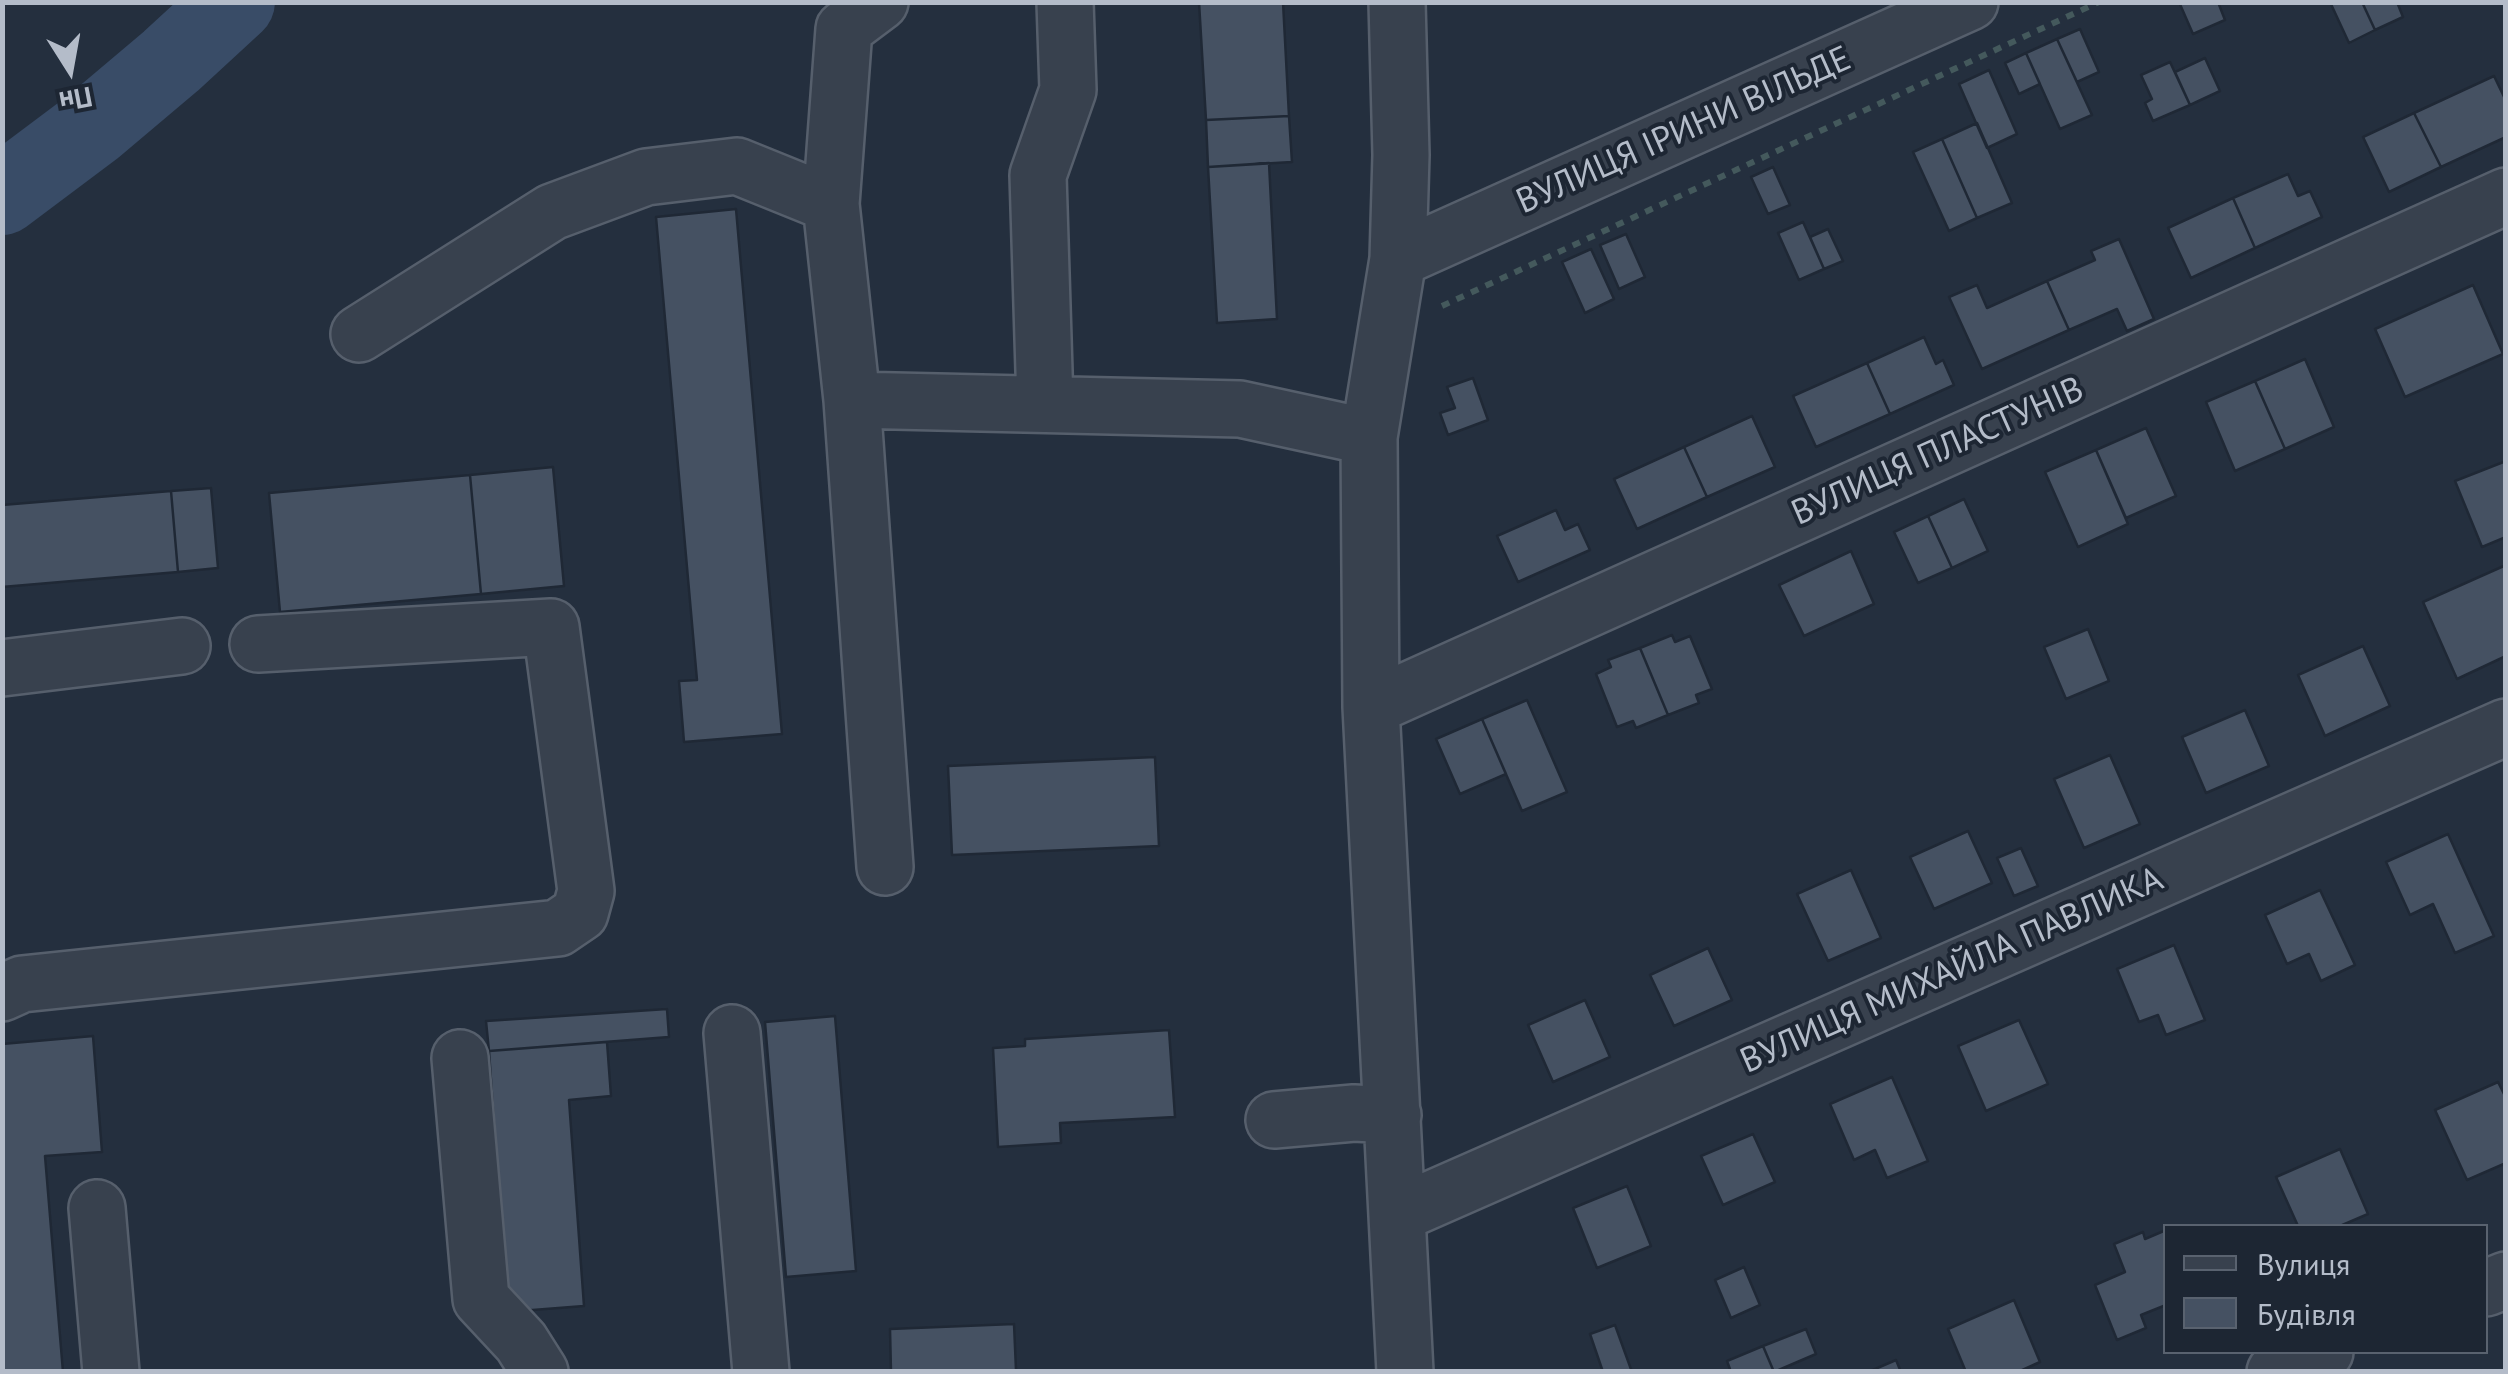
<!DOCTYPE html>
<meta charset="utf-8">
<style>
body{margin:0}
#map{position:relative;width:2508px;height:1374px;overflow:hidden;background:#242f3e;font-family:"PT Sans",sans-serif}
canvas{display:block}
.frame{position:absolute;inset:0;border:5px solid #b4bcc9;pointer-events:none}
.legend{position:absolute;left:2163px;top:1224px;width:325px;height:130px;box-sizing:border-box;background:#1d2633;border:2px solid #59626f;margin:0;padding:12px 18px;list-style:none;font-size:30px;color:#b4bcc9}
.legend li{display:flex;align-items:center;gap:20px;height:50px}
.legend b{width:50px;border:2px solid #59626f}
.north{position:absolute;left:20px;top:20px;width:100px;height:100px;-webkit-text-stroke:8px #1d2633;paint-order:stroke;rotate:169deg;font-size:28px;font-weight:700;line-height:40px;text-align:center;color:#b4bcc9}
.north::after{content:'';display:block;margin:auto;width:35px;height:45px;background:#b4bcc9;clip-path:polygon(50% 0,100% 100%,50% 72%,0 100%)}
</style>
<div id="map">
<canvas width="2508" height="1374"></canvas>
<div class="frame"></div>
<ul class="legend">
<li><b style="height:12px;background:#38414e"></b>Вулиця</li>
<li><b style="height:28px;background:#455162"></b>Будівля</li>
</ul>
<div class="north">Пн</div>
</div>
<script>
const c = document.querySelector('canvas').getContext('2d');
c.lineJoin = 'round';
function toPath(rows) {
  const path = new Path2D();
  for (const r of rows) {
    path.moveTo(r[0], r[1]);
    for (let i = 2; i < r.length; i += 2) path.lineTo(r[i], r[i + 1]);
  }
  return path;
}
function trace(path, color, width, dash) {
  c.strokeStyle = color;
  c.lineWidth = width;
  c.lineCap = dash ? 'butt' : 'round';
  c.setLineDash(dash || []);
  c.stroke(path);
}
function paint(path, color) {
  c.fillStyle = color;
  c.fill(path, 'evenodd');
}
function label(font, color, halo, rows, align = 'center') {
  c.font = font + ' "PT Sans",sans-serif';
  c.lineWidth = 8;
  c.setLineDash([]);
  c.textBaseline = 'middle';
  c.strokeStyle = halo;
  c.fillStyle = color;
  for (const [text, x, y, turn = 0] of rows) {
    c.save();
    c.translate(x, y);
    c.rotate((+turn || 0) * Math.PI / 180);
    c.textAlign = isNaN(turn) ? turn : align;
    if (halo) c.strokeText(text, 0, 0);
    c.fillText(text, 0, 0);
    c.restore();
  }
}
trace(toPath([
 [2,195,94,126,171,61,235,2]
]), '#394c67', 80);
const building = toPath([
 [1199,2,1283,2,1289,116,1206,120,1199,2],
 [2179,2,2218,2,2225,20,2193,34,2179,2],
 [2330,2,2362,2,2375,30,2349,43,2330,2],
 [2362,2,2397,2,2403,17,2375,30,2362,2],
 [2080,29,2099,72,2077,82,2057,39,2080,29],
 [2057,39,2092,115,2060,129,2026,53,2057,39],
 [2026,53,2040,84,2019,94,2005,63,2026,53],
 [2205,58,2220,91,2190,105,2175,72,2205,58],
 [2170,62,2190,105,2153,121,2145,103,2152,99,2141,75,2170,62],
 [1989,70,2017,134,1987,148,1959,84,1989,70],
 [2494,76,2506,101,2506,137,2441,167,2414,113,2494,76],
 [2414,113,2441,167,2389,192,2363,137,2414,113],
 [1289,116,1292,162,1208,167,1206,120,1289,116],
 [1977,123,2012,203,1977,218,1942,139,1977,123],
 [1942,139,1977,218,1949,231,1913,152,1942,139],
 [1269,163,1277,319,1217,323,1208,167,1269,163],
 [1773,167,1790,205,1768,214,1751,177,1773,167],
 [2288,174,2298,196,2310,191,2322,217,2255,248,2233,198,2288,174],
 [2233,198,2255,248,2191,278,2168,228,2233,198],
 [736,209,782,734,684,742,679,681,697,680,656,217,736,209],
 [1803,222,1824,269,1799,280,1778,233,1803,222],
 [1828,229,1843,261,1824,269,1810,237,1828,229],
 [1626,234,1645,277,1619,289,1600,245,1626,234],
 [2119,239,2154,319,2127,331,2117,309,2069,330,2047,281,2095,260,2091,251,2119,239],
 [1591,249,1614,299,1585,313,1562,262,1591,249],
 [2047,281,2069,330,1982,369,1949,297,1977,285,1987,308,2047,281],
 [2473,285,2503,354,2405,397,2375,329,2473,285],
 [1924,337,1936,364,1943,360,1954,385,1890,414,1867,363,1924,337],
 [2305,359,2334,427,2285,449,2255,381,2305,359],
 [1867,363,1890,414,1816,447,1793,396,1867,363],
 [1473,378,1488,420,1448,435,1440,413,1455,408,1447,387,1473,378],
 [2255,381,2285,449,2235,471,2206,402,2255,381],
 [1752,416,1775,467,1707,497,1684,447,1752,416],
 [2146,428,2176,496,2126,518,2096,450,2146,428],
 [1684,447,1707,497,1637,529,1614,479,1684,447],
 [2096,450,2128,524,2078,547,2045,472,2096,450],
 [2506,461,2506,537,2482,547,2455,481,2506,461],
 [553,467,564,586,481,594,470,475,553,467],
 [470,475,481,594,280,612,269,493,470,475],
 [211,488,218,568,178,572,171,491,211,488],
 [171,491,178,572,2,587,2,505,171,491],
 [1964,499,1988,551,1952,568,1928,516,1964,499],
 [1556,510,1565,530,1578,524,1590,550,1518,582,1497,536,1556,510],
 [1928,516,1952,568,1918,583,1894,532,1928,516],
 [1851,551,1874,604,1804,636,1779,585,1851,551],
 [2506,565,2506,656,2457,679,2423,602,2506,565],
 [2088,629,2109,681,2066,699,2044,647,2088,629],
 [1672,635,1675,642,1690,636,1712,689,1696,695,1699,703,1668,715,1640,648,1672,635],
 [2363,646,2390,706,2325,736,2298,675,2363,646],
 [1640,648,1668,715,1636,728,1633,721,1617,727,1596,674,1611,667,1608,660,1640,648],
 [1527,700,1567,792,1522,811,1482,719,1527,700],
 [2245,710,2269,766,2206,793,2182,737,2245,710],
 [1482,719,1506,774,1460,794,1436,739,1482,719],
 [2110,755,2140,824,2084,848,2054,779,2110,755],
 [1155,757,1159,846,952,855,948,766,1155,757],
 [1968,831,1992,883,1934,909,1910,857,1968,831],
 [2448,834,2494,936,2455,953,2433,904,2410,915,2386,862,2448,834],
 [2021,848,2038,886,2014,896,1997,858,2021,848],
 [1851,870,1881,938,1828,961,1797,894,1851,870],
 [2320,890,2355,965,2321,981,2309,954,2287,964,2265,915,2320,890],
 [2174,945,2205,1020,2166,1035,2158,1015,2139,1022,2117,969,2174,945],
 [1708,948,1732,1000,1674,1026,1650,975,1708,948],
 [1585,1000,1610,1057,1553,1082,1528,1025,1585,1000],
 [667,1009,669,1037,489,1051,486,1021,667,1009],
 [835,1016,856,1271,786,1277,765,1022,835,1016],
 [2019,1020,2048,1084,1986,1111,1958,1046,2019,1020],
 [1169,1030,1175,1117,1060,1123,1061,1143,998,1147,993,1048,1025,1046,1025,1039,1169,1030],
 [93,1036,102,1152,45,1156,63,1372,2,1372,2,1044,93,1036],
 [607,1042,611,1096,569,1100,584,1306,507,1312,489,1051,607,1042],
 [1892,1077,1928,1161,1887,1178,1875,1150,1854,1160,1830,1104,1892,1077],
 [2498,1082,2506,1098,2506,1163,2467,1180,2435,1110,2498,1082],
 [1753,1134,1775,1182,1723,1205,1701,1156,1753,1134],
 [2340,1149,2368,1214,2340,1226,2298,1226,2276,1177,2340,1149],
 [1627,1186,1651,1246,1597,1268,1573,1208,1627,1186],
 [2166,1230,2166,1305,2141,1315,2146,1328,2117,1340,2095,1285,2125,1272,2114,1244,2143,1232,2145,1239,2166,1230],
 [1744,1267,1760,1305,1731,1318,1715,1280,1744,1267],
 [2014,1300,2040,1362,2018,1372,1966,1372,1948,1329,2014,1300],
 [1014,1324,1016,1370,891,1372,890,1329,1014,1324],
 [1615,1325,1632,1372,1603,1372,1590,1334,1615,1325],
 [1806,1329,1816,1354,1774,1372,1763,1346,1806,1329],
 [1763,1346,1774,1372,1731,1372,1727,1361,1763,1346],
 [1896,1360,1901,1372,1868,1372,1896,1360]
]);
paint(building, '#455162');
trace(building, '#1f2835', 2.5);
const minor = toPath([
 [880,2,844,29,831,204,852,400,885,867],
 [1397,2,1401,155,1398,259,1369,437,1371,707,1405,1372],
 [1398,259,1970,2],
 [359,334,552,212,646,177,737,166,831,204],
 [852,400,1240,409,1369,437],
 [1045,404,1038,175,1068,90,1065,2],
 [2,668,182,646],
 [1371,707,2506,196],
 [2,993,22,984,558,928,580,913,586,891,551,627,258,644],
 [732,1033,761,1372],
 [460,1058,481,1299,521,1342,540,1372],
 [1274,1120,1354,1113,1393,1115],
 [97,1208,111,1372],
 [1398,1214,2506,727],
 [2486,1288,2506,1280],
 [2275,1372,2325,1352]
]);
trace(minor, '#565f6c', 60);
trace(toPath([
 [1442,306,2099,2]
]), '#44595c', 6, [8, 8]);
trace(minor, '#38414e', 55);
label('35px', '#b4bcc9', '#1d2633', [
 ["ВУЛИЦЯ ІРИНИ ВІЛЬДЕ",1684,131,-24],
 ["ВУЛИЦЯ ПЛАСТУНІВ",1938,452,-24],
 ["ВУЛИЦЯ МИХАЙЛА ПАВЛИКА",1952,971,-24]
]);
</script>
